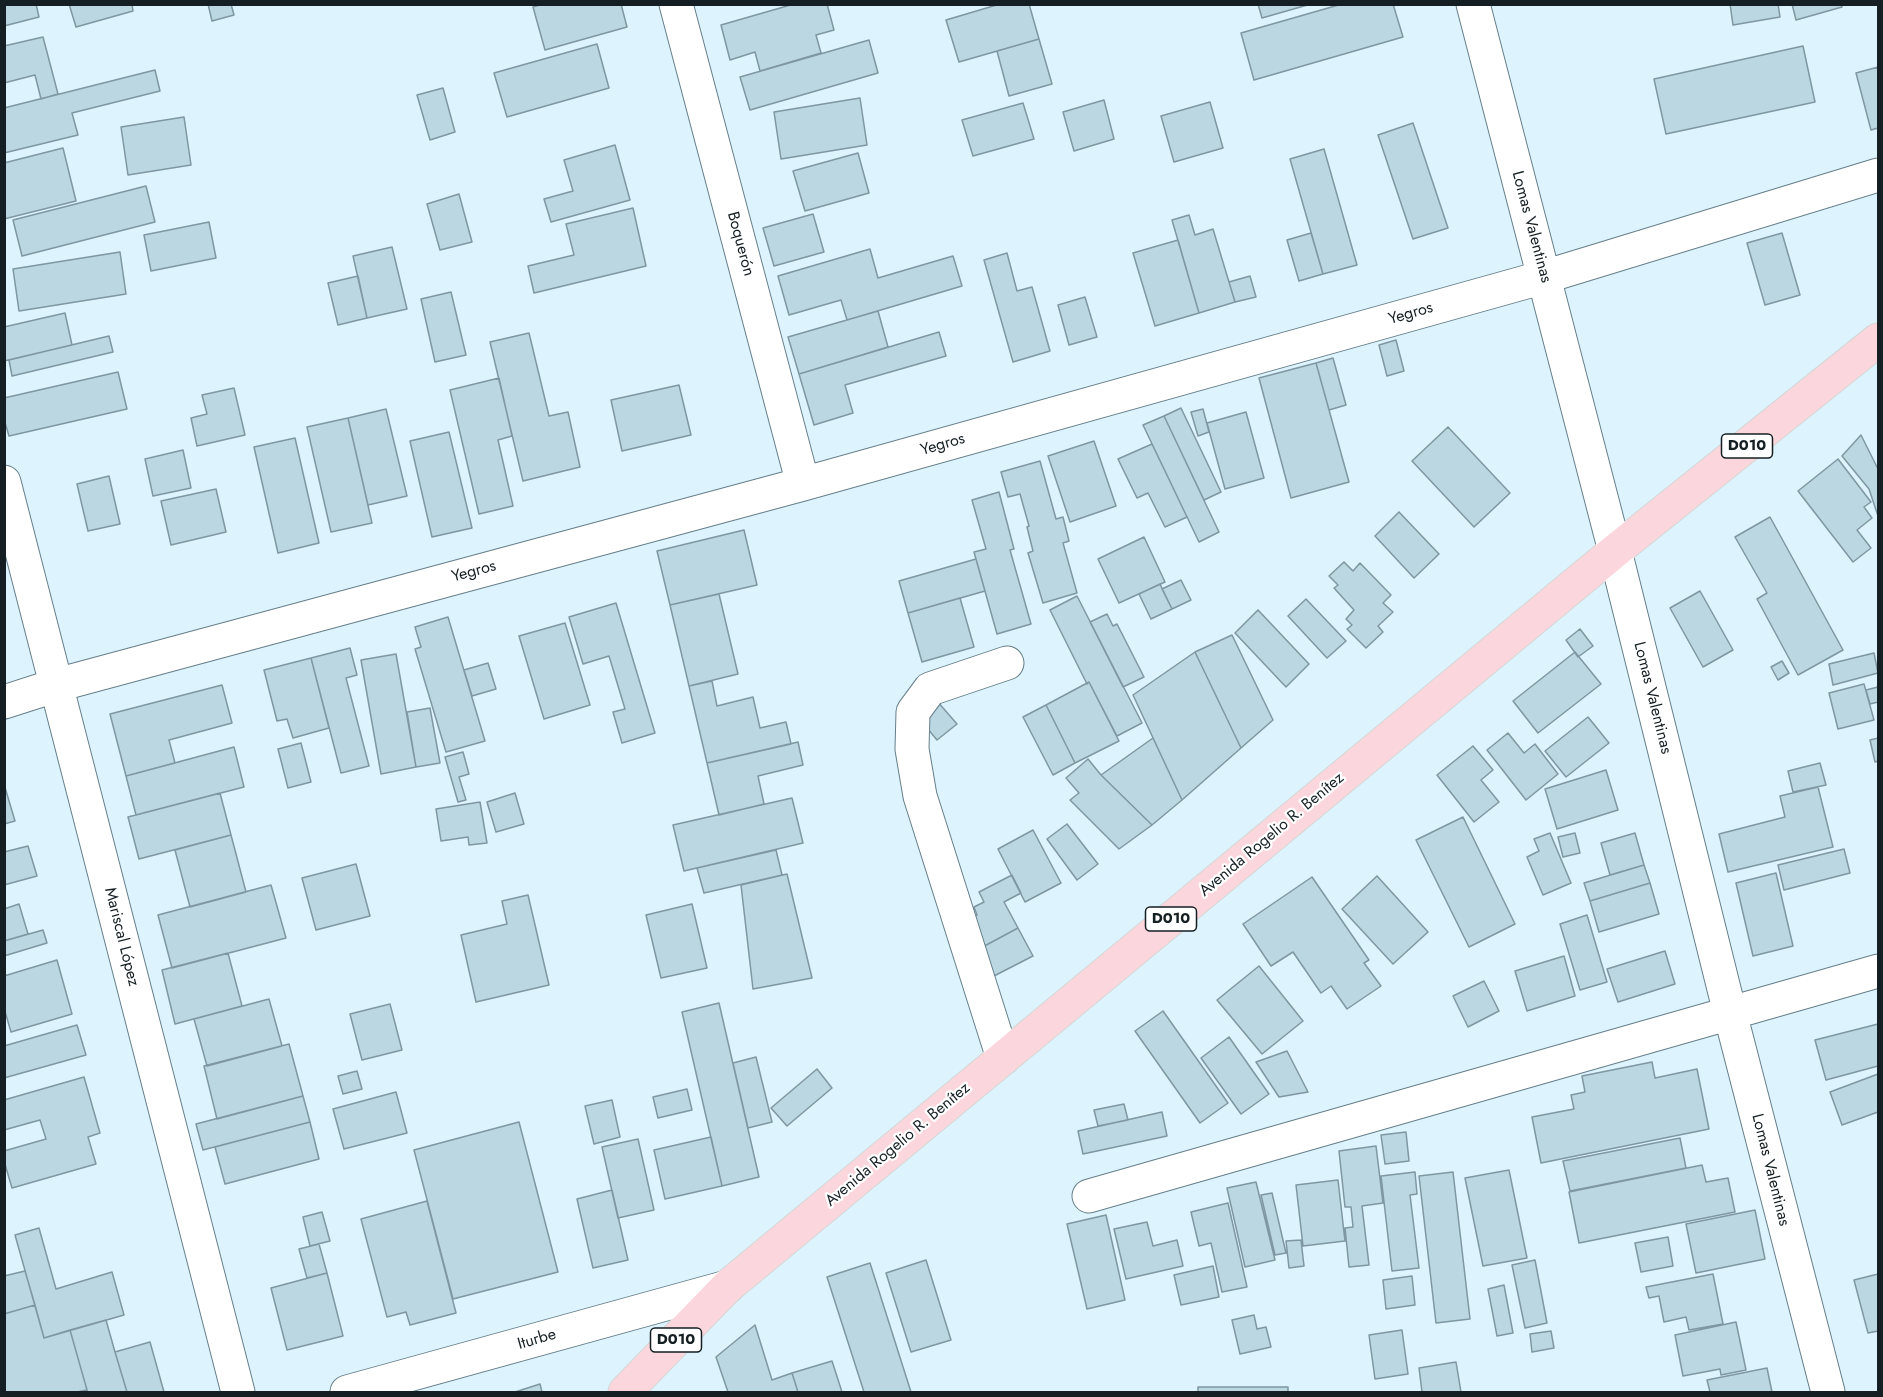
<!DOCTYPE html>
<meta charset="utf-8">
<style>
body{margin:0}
#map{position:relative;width:1883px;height:1397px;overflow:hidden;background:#ddf3fd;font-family:Jost,sans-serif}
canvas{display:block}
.frame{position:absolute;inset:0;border:6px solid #151f23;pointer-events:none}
</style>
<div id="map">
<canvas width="1883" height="1397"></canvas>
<div class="frame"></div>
</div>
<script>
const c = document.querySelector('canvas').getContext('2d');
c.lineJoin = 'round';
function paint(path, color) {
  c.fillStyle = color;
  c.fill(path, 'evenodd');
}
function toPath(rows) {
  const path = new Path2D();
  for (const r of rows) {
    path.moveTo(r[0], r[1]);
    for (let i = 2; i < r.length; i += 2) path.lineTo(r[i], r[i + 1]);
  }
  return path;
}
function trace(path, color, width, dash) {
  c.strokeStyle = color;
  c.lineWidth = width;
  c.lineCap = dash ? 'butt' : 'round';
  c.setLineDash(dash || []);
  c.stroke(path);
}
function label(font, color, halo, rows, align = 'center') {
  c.font = font + ' Jost,sans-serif';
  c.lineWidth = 4.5;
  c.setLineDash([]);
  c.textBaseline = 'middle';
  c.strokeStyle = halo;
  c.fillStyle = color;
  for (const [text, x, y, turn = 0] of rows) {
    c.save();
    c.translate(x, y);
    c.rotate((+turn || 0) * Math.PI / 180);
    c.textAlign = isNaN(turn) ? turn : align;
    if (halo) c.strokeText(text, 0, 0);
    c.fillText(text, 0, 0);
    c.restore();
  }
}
const building = toPath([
 [4,4,36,4,39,17,4,26,4,4],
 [69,4,132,4,133,11,76,27,69,4],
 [208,4,231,4,234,15,212,21,208,4],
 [543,4,621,4,627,27,545,50,533,7,543,4],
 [794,4,827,4,834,30,816,35,821,53,760,71,755,52,730,60,721,25,794,4],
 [1000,4,1029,4,1039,39,959,62,946,20,1000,4],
 [1258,4,1311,4,1262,18,1258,4],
 [1342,4,1393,4,1403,37,1254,80,1241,33,1342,4],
 [1730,4,1778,4,1780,17,1733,25,1730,4],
 [1792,4,1841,4,1842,7,1796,20,1792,4],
 [43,37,58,94,41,99,35,75,4,83,4,46,43,37],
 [1039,39,1052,84,1009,96,997,51,1039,39],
 [869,40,878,73,750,110,740,77,869,40],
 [597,44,609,88,507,117,494,73,597,44],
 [1803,46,1815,102,1666,134,1654,79,1803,46],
 [1878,67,1878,128,1871,130,1856,73,1878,67],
 [155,70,160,91,72,113,78,135,4,153,4,108,155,70],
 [443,88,455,132,430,140,417,95,443,88],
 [860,98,867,145,781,159,774,112,860,98],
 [1104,100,1114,139,1074,151,1063,112,1104,100],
 [1210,102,1223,148,1174,162,1161,116,1210,102],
 [1023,103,1034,139,973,156,962,120,1023,103],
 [184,117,191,165,128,175,121,127,184,117],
 [1413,123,1448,228,1413,239,1378,135,1413,123],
 [615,145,630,200,551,222,544,199,573,191,564,160,615,145],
 [63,148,76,201,4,219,4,163,63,148],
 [1324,149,1357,265,1323,274,1290,159,1324,149],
 [858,153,869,193,805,211,793,171,858,153],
 [146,186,155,222,22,256,13,220,146,186],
 [459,194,472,242,440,250,427,204,459,194],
 [633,208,646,266,534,293,528,266,574,255,566,224,633,208],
 [813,214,824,252,774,266,763,228,813,214],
 [1189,215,1195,235,1213,229,1235,302,1199,313,1172,220,1189,215],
 [209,222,216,258,151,271,144,235,209,222],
 [1311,233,1323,274,1299,281,1287,240,1311,233],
 [1782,233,1800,295,1765,305,1747,243,1782,233],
 [1178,240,1199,313,1155,326,1133,253,1178,240],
 [392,247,407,309,367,318,353,256,392,247],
 [870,249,878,278,953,256,962,286,847,320,841,300,789,315,778,276,870,249],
 [120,252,126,294,19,311,13,269,120,252],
 [1007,253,1017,291,1032,287,1050,351,1013,362,984,260,1007,253],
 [358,276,367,318,338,325,328,283,358,276],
 [1250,276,1256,297,1235,302,1229,282,1250,276],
 [451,292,466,355,435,362,421,299,451,292],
 [1085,297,1097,337,1069,345,1058,305,1085,297],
 [878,311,888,347,799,374,788,337,878,311],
 [65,313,72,345,4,361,4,327,65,313],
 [939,332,946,356,845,385,853,413,814,425,799,374,939,332],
 [529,333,549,416,568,412,580,467,523,481,490,342,529,333],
 [109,336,113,352,12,376,9,360,109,336],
 [1396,340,1404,371,1387,376,1379,345,1396,340],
 [1333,358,1346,405,1329,410,1316,363,1333,358],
 [1316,363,1349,482,1291,498,1259,378,1316,363],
 [118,372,127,409,9,436,4,419,4,398,118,372],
 [499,378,512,436,498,440,513,506,479,514,450,390,499,378],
 [679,385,691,435,622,451,611,400,679,385],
 [234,388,245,435,197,446,191,418,207,414,202,395,234,388],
 [1181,408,1221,492,1204,500,1164,416,1181,408],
 [386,409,407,496,368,505,348,418,386,409],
 [1203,409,1209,432,1198,436,1191,412,1203,409],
 [1246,412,1264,478,1225,489,1207,423,1246,412],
 [1164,416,1219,532,1199,542,1143,425,1164,416],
 [348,418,372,523,331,532,307,427,348,418],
 [1448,427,1510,493,1474,527,1412,461,1448,427],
 [449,432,472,528,432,537,410,441,449,432],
 [1861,435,1878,469,1878,516,1869,489,1842,456,1861,435],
 [295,438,319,543,278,553,254,447,295,438],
 [1094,441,1116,506,1070,522,1048,456,1094,441],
 [1152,444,1187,517,1165,527,1148,493,1137,498,1118,459,1152,444],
 [183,450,191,488,153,496,145,459,183,450],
 [1838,459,1871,502,1864,507,1872,518,1857,530,1871,548,1853,562,1798,491,1838,459],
 [1040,461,1056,519,1063,517,1069,541,1063,543,1077,593,1043,603,1028,553,1033,551,1027,527,1029,526,1020,494,1008,497,1001,472,1040,461],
 [109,476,120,524,88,531,77,484,109,476],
 [216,489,226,532,171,545,161,501,216,489],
 [999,492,1014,549,1010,550,1031,624,997,634,974,552,986,549,972,500,999,492],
 [1399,512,1439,554,1414,578,1375,536,1399,512],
 [1770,517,1843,650,1798,675,1757,599,1767,593,1735,537,1770,517],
 [744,530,757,585,670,605,657,551,744,530],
 [1144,537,1165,582,1119,603,1098,559,1144,537],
 [976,559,985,591,908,613,899,581,976,559],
 [1344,562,1353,571,1360,563,1391,595,1383,603,1393,612,1378,626,1383,632,1366,648,1347,629,1352,625,1346,619,1354,610,1334,588,1338,585,1329,576,1344,562],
 [1181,580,1191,600,1172,609,1162,589,1181,580],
 [1160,584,1172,609,1151,619,1139,594,1160,584],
 [1700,591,1733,650,1703,667,1670,608,1700,591],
 [719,594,738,674,689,686,670,605,719,594],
 [1077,596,1142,723,1117,736,1089,682,1087,684,1050,610,1077,596],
 [960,598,974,647,922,662,908,613,960,598],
 [1306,599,1346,641,1327,658,1288,616,1306,599],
 [616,603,655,733,622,743,613,712,625,709,609,656,583,664,569,617,616,603],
 [1258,610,1309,664,1286,687,1235,633,1258,610],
 [1107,614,1113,626,1117,624,1144,677,1123,687,1090,622,1107,614],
 [448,617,485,741,446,752,415,649,421,647,415,627,448,617],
 [565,623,590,705,544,719,519,636,565,623],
 [1580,629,1593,646,1578,657,1566,640,1580,629],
 [1232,635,1273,720,1241,748,1195,652,1232,635],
 [350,648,357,675,346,678,369,766,341,773,311,658,350,648],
 [1195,652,1241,748,1182,800,1133,695,1195,652],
 [1575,652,1601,684,1538,733,1513,701,1575,652],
 [1874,653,1878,673,1833,685,1829,664,1874,653],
 [396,654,416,767,381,774,361,660,396,654],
 [311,658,329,728,293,738,287,719,277,721,264,670,311,658],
 [1782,661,1789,673,1778,680,1771,667,1782,661],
 [488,663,496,689,472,696,464,670,488,663],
 [712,681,717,706,753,697,760,728,786,722,791,744,707,763,689,686,712,681],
 [1089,682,1119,741,1075,763,1046,705,1089,682],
 [1864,684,1874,720,1838,729,1829,693,1864,684],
 [222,685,232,723,169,740,175,763,126,776,110,714,222,685],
 [1878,687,1878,702,1870,704,1866,690,1878,687],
 [937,701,957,724,937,740,918,717,937,701],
 [1046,705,1075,763,1053,775,1023,717,1046,705],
 [430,708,440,763,416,767,407,712,430,708],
 [1588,717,1609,743,1566,777,1545,751,1588,717],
 [1508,733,1524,753,1535,744,1558,774,1526,800,1487,750,1508,733],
 [1153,738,1182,800,1152,825,1101,775,1153,738],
 [1878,738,1878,761,1875,762,1870,740,1878,738],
 [798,742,803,765,758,776,764,804,719,815,707,763,798,742],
 [301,743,311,782,288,788,278,749,301,743],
 [1473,746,1493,770,1481,780,1499,802,1474,822,1437,775,1473,746],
 [234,747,244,787,136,815,126,776,234,747],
 [463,752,469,774,459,777,466,800,458,802,445,757,463,752],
 [1088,759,1101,775,1152,825,1119,849,1070,800,1079,793,1066,778,1088,759],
 [1820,763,1826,785,1793,792,1788,771,1820,763],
 [1606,770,1618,810,1557,829,1545,789,1606,770],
 [4,784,15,821,4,824,4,784],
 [1818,787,1833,847,1728,872,1719,834,1785,817,1780,796,1818,787],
 [220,793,231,835,139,859,128,817,220,793],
 [515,793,524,824,496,832,487,802,515,793],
 [792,798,803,843,684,871,673,825,792,798],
 [480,802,487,843,469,845,468,837,441,841,436,809,480,802],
 [1463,817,1515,924,1469,947,1416,840,1463,817],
 [1067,824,1098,864,1077,880,1047,839,1067,824],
 [1033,830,1061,883,1025,902,998,849,1033,830],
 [1550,833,1571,883,1543,895,1527,857,1539,851,1534,839,1550,833],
 [1575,833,1580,853,1563,857,1558,837,1575,833],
 [1635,833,1644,865,1610,875,1601,843,1635,833],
 [231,835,246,892,190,907,175,850,231,835],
 [28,846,37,876,4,885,4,852,28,846],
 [1844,849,1850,873,1784,890,1778,865,1844,849],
 [776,850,782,875,704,893,697,868,776,850],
 [356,864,370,916,316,930,302,878,356,864],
 [1644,865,1650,883,1590,901,1584,883,1644,865],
 [1776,873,1793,946,1753,956,1736,883,1776,873],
 [787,874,812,978,753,989,741,885,787,874],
 [1012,875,1021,893,1004,902,1018,928,977,950,963,922,977,915,974,907,984,902,979,892,1012,875],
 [1377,876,1428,932,1393,964,1342,909,1377,876],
 [1312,877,1369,960,1364,963,1381,986,1347,1009,1331,986,1321,993,1293,952,1271,966,1243,924,1312,877],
 [1650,883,1659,914,1599,932,1590,901,1650,883],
 [271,885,286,938,172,968,158,915,271,885],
 [528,895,549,985,476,1002,461,935,507,924,502,901,528,895],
 [19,904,28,934,4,941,4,909,19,904],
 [692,904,707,968,661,978,646,915,692,904],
 [1587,915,1607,982,1580,990,1560,924,1587,915],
 [1018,928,1033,956,992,977,977,950,1018,928],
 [43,930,47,943,4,956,4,941,43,930],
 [1665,951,1675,984,1618,1002,1607,969,1665,951],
 [228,953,242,1006,175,1024,162,970,228,953],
 [1564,956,1575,996,1527,1011,1515,971,1564,956],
 [57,960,72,1014,11,1032,4,1008,4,976,57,960],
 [1259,966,1303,1021,1262,1054,1217,1000,1259,966],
 [1484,981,1499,1011,1468,1027,1453,996,1484,981],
 [269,999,282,1046,207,1066,194,1019,269,999],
 [719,1003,759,1177,722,1186,682,1012,719,1003],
 [390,1004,402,1050,362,1060,350,1014,390,1004],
 [1163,1011,1228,1103,1200,1123,1135,1031,1163,1011],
 [1878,1024,1878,1066,1826,1080,1815,1040,1878,1024],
 [77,1025,86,1055,4,1078,4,1046,77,1025],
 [1229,1037,1269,1094,1241,1114,1201,1058,1229,1037],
 [289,1044,303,1096,217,1119,204,1066,289,1044],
 [1287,1051,1308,1092,1279,1097,1256,1062,1287,1051],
 [756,1057,772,1122,748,1128,733,1063,756,1057],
 [1652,1062,1655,1078,1697,1069,1709,1129,1541,1163,1532,1117,1574,1109,1571,1095,1585,1092,1582,1076,1652,1062],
 [817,1069,832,1088,787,1126,771,1108,817,1069],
 [357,1071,362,1089,343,1094,338,1076,357,1071],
 [1878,1074,1878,1112,1842,1125,1830,1092,1878,1074],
 [84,1077,100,1133,88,1137,96,1164,12,1188,4,1161,4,1151,46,1139,40,1120,4,1130,4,1100,84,1077],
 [687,1089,692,1110,658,1118,653,1097,687,1089],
 [396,1092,407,1133,344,1149,333,1109,396,1092],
 [303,1096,310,1122,203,1150,196,1124,303,1096],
 [612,1100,620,1137,594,1144,585,1106,612,1100],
 [1124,1104,1128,1120,1098,1126,1094,1110,1124,1104],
 [1162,1112,1167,1136,1083,1154,1078,1131,1162,1112],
 [310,1122,319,1159,225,1184,215,1147,310,1122],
 [519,1122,558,1272,453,1299,414,1150,519,1122],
 [1406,1132,1409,1161,1385,1164,1381,1135,1406,1132],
 [711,1137,722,1186,665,1199,654,1150,711,1137],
 [1680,1138,1686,1168,1570,1191,1563,1161,1680,1138],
 [638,1139,654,1210,618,1218,602,1147,638,1139],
 [1376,1146,1383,1203,1362,1206,1369,1265,1349,1267,1345,1228,1353,1227,1351,1207,1345,1207,1339,1151,1376,1146],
 [1702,1165,1706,1182,1728,1178,1735,1212,1579,1243,1569,1192,1702,1165],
 [1509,1170,1527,1258,1483,1266,1465,1178,1509,1170],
 [1415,1172,1417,1194,1410,1195,1419,1268,1392,1271,1381,1176,1415,1172],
 [1453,1172,1470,1319,1436,1323,1419,1176,1453,1172],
 [1338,1180,1345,1241,1303,1246,1296,1185,1338,1180],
 [1256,1182,1275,1260,1245,1267,1227,1188,1256,1182],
 [612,1190,628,1260,593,1268,577,1199,612,1190],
 [1272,1193,1286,1253,1275,1255,1261,1195,1272,1193],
 [427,1201,456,1313,410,1325,406,1312,387,1317,361,1219,427,1201],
 [1228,1203,1247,1287,1222,1292,1211,1243,1199,1246,1191,1212,1228,1203],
 [1755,1210,1765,1259,1696,1273,1686,1224,1755,1210],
 [322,1212,330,1241,310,1246,303,1217,322,1212],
 [1106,1215,1125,1300,1087,1309,1067,1224,1106,1215],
 [1147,1222,1153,1246,1177,1240,1183,1266,1126,1279,1114,1229,1147,1222],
 [39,1228,56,1289,112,1272,124,1315,44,1338,15,1235,39,1228],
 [1668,1237,1673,1266,1641,1272,1635,1243,1668,1237],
 [1301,1240,1304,1266,1289,1268,1286,1241,1301,1240],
 [319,1244,327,1273,307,1278,299,1249,319,1244],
 [926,1260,951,1340,911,1352,886,1273,926,1260],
 [1535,1260,1547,1323,1525,1328,1512,1265,1535,1260],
 [870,1263,911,1392,864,1392,827,1277,870,1263],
 [1213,1266,1219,1297,1181,1305,1174,1275,1213,1266],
 [25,1271,35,1305,4,1314,4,1276,25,1271],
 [327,1273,343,1336,287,1350,271,1288,327,1273],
 [1713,1274,1723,1324,1689,1330,1686,1317,1664,1322,1659,1296,1649,1298,1646,1287,1713,1274],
 [1878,1274,1878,1331,1868,1333,1854,1280,1878,1274],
 [1412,1276,1415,1305,1386,1309,1383,1280,1412,1276],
 [1504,1285,1513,1333,1497,1336,1488,1289,1504,1285],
 [35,1305,44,1338,70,1330,87,1390,77,1392,4,1392,4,1314,35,1305],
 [1254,1315,1257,1329,1266,1327,1271,1347,1240,1354,1232,1320,1254,1315],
 [106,1320,115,1352,127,1392,88,1392,87,1390,70,1330,106,1320],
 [1736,1322,1746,1370,1721,1375,1720,1369,1683,1376,1675,1335,1736,1322],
 [755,1325,772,1380,792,1373,798,1392,728,1392,716,1357,755,1325],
 [1402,1330,1408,1374,1375,1379,1369,1335,1402,1330],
 [1551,1331,1554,1348,1532,1352,1530,1334,1551,1331],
 [150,1342,164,1392,127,1392,115,1352,150,1342],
 [832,1361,842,1392,798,1392,792,1373,832,1361],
 [1456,1362,1461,1392,1422,1392,1419,1368,1456,1362],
 [1767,1368,1772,1392,1710,1392,1707,1380,1767,1368],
 [540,1384,542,1392,515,1392,540,1384],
 [1198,1387,1288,1387,1288,1392,1198,1392,1198,1387]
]);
paint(building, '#bbd7e2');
trace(building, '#7e97a2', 1.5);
const minor = toPath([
 [676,4,803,484],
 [1473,4,1615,551,1730,1013,1828,1392],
 [4,482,238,1392],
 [4,702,57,685,803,484,1544,277,1878,175],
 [1003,1058,920,796,912,749,913,712,930,689,1007,663],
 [1089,1196,1878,971],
 [347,1392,727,1287]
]);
const major = toPath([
 [625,1392,727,1287,1615,551,1878,340]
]);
trace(minor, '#667f8a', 35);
trace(major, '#d5d7d7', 35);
trace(minor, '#fff', 33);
trace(major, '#fbd7dd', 33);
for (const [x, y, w] of [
 [1747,446,51],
 [1171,919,51],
 [676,1340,51]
]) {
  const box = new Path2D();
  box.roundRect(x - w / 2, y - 12, w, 24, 4.5);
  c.fillStyle = '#fff';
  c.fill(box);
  trace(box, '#151f23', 1.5);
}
label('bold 15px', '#151f23', null, [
 ["D010",1747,446],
 ["D010",1171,919],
 ["D010",676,1340]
]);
label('16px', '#151f23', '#fff', [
 ["Lomas Valentinas",1531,227,75],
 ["Boquerón",740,244,75],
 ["Yegros",1411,314,-16],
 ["Yegros",943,445,-16],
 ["Yegros",474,572,-15],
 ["Lomas Valentinas",1652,698,76],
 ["Avenida Rogelio R. Benítez",1272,835,-40],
 ["Mariscal López",121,937,76],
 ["Avenida Rogelio R. Benítez",898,1145,-40],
 ["Lomas Valentinas",1770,1170,76],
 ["Iturbe",537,1340,-16]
]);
</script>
